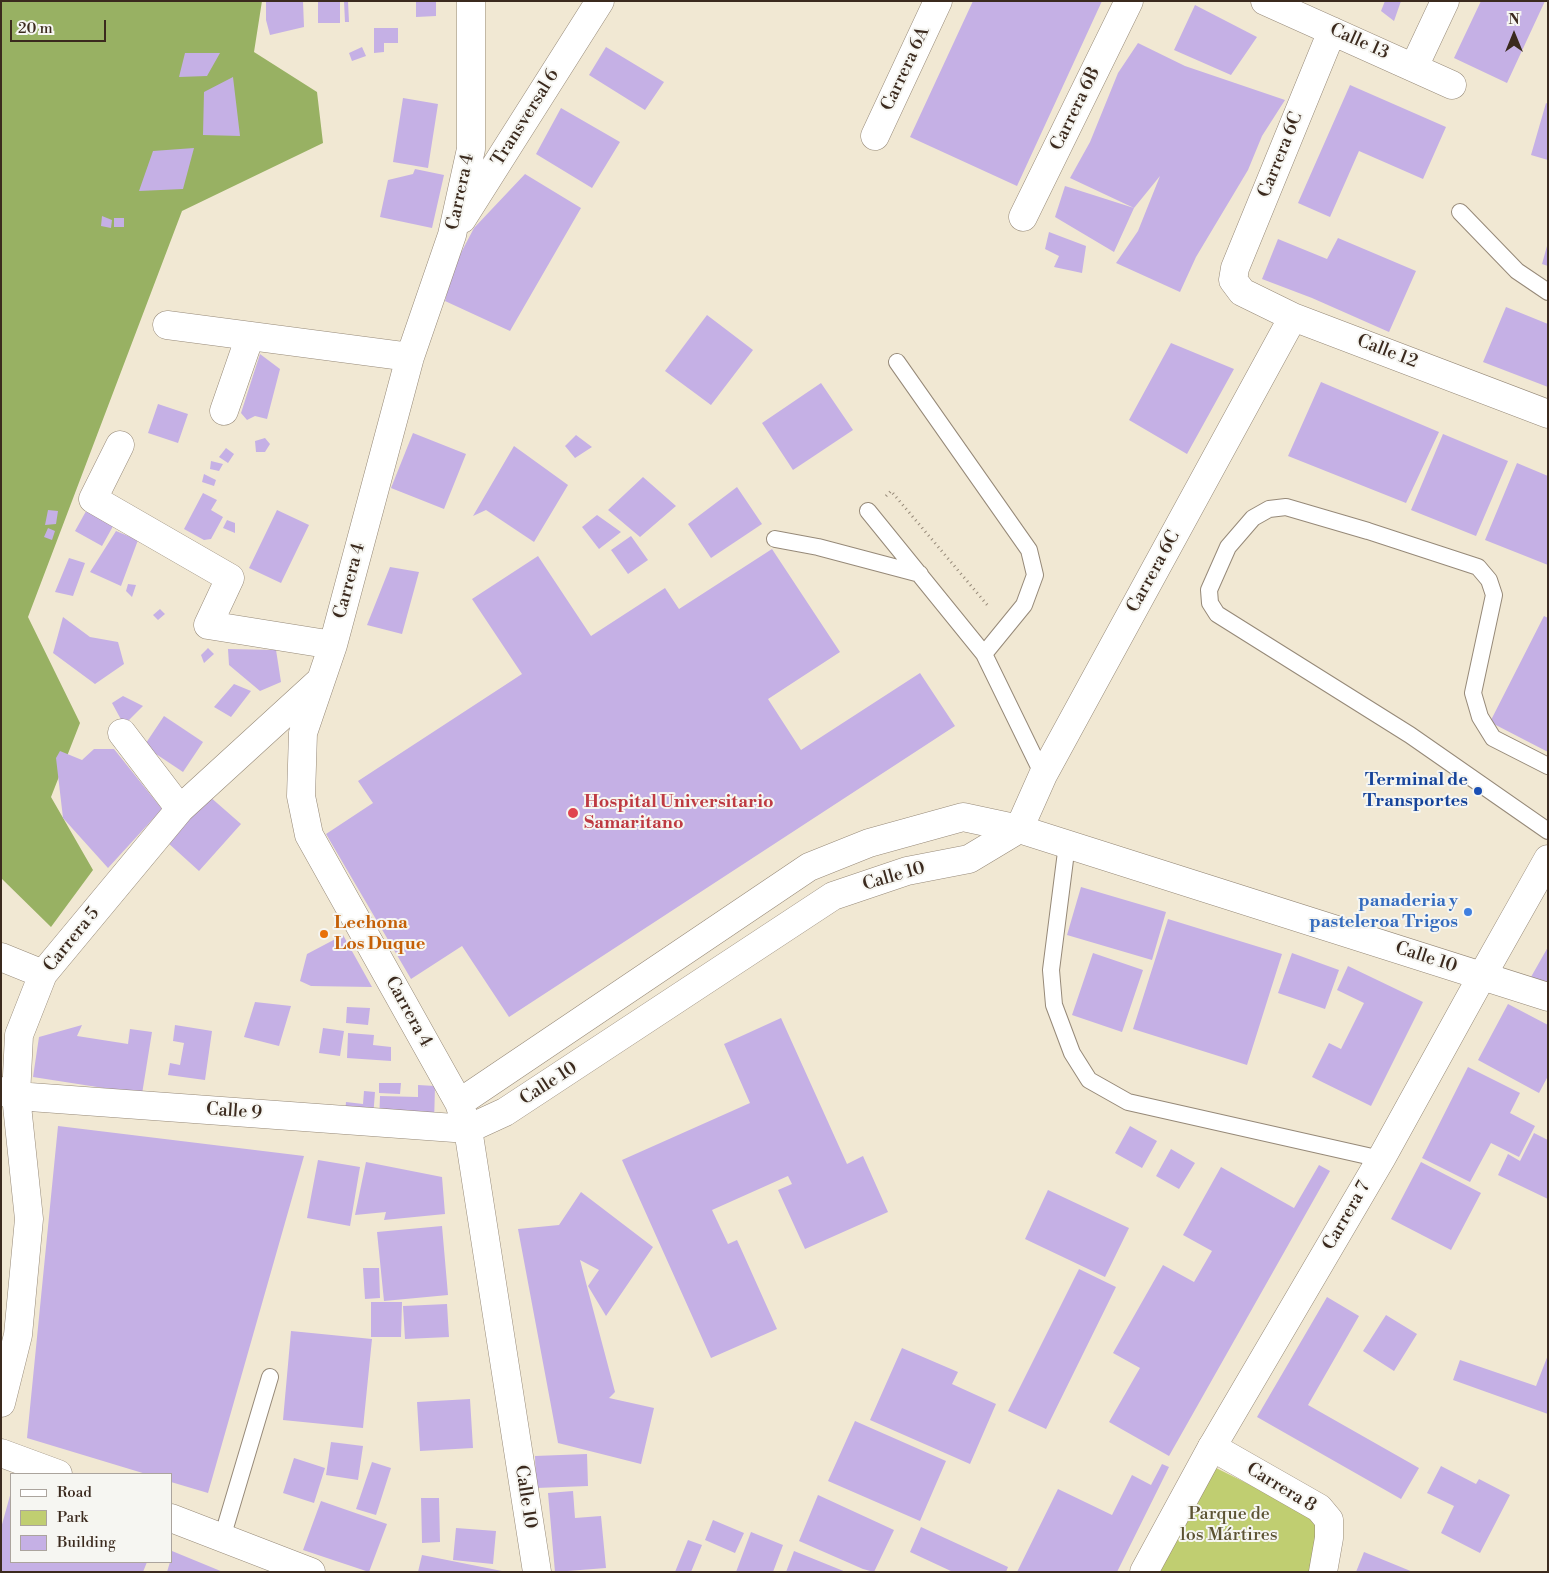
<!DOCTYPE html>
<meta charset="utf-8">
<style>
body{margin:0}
#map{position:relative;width:1549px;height:1573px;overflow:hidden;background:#f1e8d3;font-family:"Libre Bodoni",serif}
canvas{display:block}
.frame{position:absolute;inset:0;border:2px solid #3b2a1e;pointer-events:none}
.legend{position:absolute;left:10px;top:1473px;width:162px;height:90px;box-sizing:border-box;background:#f6f6f2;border:1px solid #aba49d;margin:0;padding:6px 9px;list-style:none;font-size:15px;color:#3b2a1e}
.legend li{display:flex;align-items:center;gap:10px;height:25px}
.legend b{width:25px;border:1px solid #aba49d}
.north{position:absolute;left:1489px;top:10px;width:50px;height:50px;-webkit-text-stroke:4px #f6f6f2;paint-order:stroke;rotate:0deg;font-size:14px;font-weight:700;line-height:20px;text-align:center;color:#3b2a1e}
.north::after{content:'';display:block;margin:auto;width:18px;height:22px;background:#3b2a1e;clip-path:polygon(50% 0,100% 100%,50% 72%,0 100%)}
.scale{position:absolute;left:10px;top:20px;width:96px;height:22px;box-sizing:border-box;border:2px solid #3b2a1e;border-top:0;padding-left:6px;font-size:15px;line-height:18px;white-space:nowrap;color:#3b2a1e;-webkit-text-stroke:4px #f6f6f2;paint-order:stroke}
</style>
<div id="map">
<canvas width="1549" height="1573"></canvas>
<div class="frame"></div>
<ul class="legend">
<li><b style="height:6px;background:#fff"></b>Road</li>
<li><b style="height:14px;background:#c0ce71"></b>Park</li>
<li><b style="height:14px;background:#c5b0e5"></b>Building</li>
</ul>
<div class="north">N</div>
<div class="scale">20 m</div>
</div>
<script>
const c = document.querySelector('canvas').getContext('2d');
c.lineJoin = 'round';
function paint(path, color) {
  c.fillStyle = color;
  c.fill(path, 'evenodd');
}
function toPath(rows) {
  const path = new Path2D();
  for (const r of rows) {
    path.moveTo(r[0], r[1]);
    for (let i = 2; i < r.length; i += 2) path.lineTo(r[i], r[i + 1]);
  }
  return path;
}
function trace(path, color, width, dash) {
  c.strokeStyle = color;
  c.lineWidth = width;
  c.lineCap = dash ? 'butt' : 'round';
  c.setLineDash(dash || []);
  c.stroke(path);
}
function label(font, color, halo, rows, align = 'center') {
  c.font = font + ' "Libre Bodoni",serif';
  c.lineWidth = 4;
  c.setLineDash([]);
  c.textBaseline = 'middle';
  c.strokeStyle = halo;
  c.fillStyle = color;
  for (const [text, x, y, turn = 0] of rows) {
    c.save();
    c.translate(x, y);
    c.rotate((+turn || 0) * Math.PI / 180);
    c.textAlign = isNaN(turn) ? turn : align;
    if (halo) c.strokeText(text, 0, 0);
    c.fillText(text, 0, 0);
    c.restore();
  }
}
paint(toPath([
 [1210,1465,1323,1521,1312,1572,1150,1572]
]), '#c0ce71');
paint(toPath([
 [1,1,262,1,254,52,317,92,323,143,182,211,28,617,80,723,51,797,93,870,51,927,1,878]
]), '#98b163');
paint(toPath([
 [266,1,303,1,304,27,270,35,266,20],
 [318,1,340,1,340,23,318,23],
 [344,1,348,1,349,22,345,22],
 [416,1,436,1,436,16,416,17],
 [973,1,1102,1,1017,186,910,137],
 [1385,1,1401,1,1394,21,1381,11],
 [1481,1,1545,1,1507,83,1454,58],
 [1195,5,1257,37,1231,75,1174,50],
 [374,28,398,28,398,43,384,43,384,52,374,53],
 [1138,43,1185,66,1285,100,1262,136,1248,170,1196,257,1180,292,1116,263,1138,231,1160,176,1134,208,1114,252,1055,217,1065,186,1134,208,1070,178,1090,142,1118,73],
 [362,47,366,56,352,61,349,53],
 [606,47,664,82,645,110,589,75],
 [185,53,220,53,207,76,179,77],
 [233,77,240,136,203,135,204,92],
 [1350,85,1446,127,1423,179,1359,151,1330,217,1298,203],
 [403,98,438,104,428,168,393,162],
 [1546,103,1548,104,1548,160,1531,155],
 [561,108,620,142,592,188,536,154],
 [194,148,183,189,139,191,153,151],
 [415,169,444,175,432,228,380,217,388,180,413,174],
 [525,174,581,208,510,331,445,301,452,270,474,228],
 [102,216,112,220,111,228,101,226],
 [114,218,124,218,124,227,114,227],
 [1049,232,1086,246,1082,273,1054,267,1059,256,1045,249],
 [1338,238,1416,271,1389,332,1312,298,1262,279,1278,239,1327,259],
 [1547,246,1548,246,1548,266,1542,264],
 [1506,307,1548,324,1548,387,1483,362],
 [707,315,753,350,711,405,665,371],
 [1171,343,1234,369,1187,454,1129,420],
 [260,354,280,369,267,419,255,416,247,420,241,413],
 [1321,382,1439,432,1406,503,1288,456],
 [821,383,853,430,793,470,762,423],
 [158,404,188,414,178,443,148,433],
 [413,433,466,454,444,509,391,488],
 [1443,434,1508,461,1476,536,1411,510],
 [576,435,592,447,575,458,565,446],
 [265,438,270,444,265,452,256,452,255,441],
 [514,446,568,485,534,542,486,510,473,516],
 [226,448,234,454,228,463,219,457],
 [211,461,223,464,219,471,210,469],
 [1517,463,1548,476,1548,565,1485,540],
 [204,474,216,480,214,486,202,482],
 [643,477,676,506,640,537,608,510],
 [737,487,762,524,711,558,688,524],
 [203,493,217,500,211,510,223,517,211,539,204,540,184,529],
 [90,504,117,519,102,546,75,531],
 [48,510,58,511,56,524,45,525],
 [277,510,309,525,281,583,249,568],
 [597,515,621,532,599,549,582,527],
 [227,520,235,523,235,533,223,528],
 [48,528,55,531,52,540,44,537],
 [116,531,138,540,121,586,90,572],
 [631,536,648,560,628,574,611,550],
 [772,549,840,652,768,699,801,750,920,673,955,726,509,1017,462,946,411,979,326,834,373,803,358,781,522,674,472,599,538,556,591,636,665,588,679,609],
 [69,558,85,563,73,596,55,592],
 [390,567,419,572,402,634,367,625],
 [128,584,136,585,132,597,126,591],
 [160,609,165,614,158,620,153,615],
 [1544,616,1548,618,1548,752,1490,722],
 [63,617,90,637,118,642,124,664,95,684,53,653],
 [208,648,214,654,204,663,201,655],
 [228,649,276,650,281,682,260,691,229,665],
 [234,684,251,691,231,717,214,707],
 [123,696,143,706,124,725,112,703],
 [164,716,203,742,183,772,144,746],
 [94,749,114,749,162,809,108,868,63,818,56,758,60,751,82,760],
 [209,796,241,824,199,871,167,842],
 [1081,887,1166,912,1152,960,1067,935],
 [1168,919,1282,954,1247,1065,1133,1029],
 [343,935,372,987,311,986,300,981,307,954],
 [1548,947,1548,983,1531,977],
 [1093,953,1143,970,1122,1032,1072,1015],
 [1292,953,1339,970,1325,1009,1278,993],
 [1348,966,1423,1002,1371,1106,1312,1077,1329,1043,1341,1049,1364,1003,1337,990],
 [255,1002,291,1006,279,1046,244,1037],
 [1508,1004,1548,1025,1548,1076,1539,1093,1478,1060],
 [347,1007,370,1008,368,1025,346,1023],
 [781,1018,847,1164,863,1156,888,1212,805,1249,778,1190,792,1184,788,1176,712,1210,728,1244,737,1240,777,1329,711,1358,622,1160,750,1103,724,1044],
 [82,1025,77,1036,128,1044,130,1029,152,1032,142,1094,33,1077,39,1037],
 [175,1025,212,1031,205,1080,168,1075,170,1063,180,1065,184,1043,173,1041],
 [323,1028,344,1031,340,1056,319,1053],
 [348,1033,374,1035,373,1045,391,1047,391,1061,347,1058],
 [1468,1067,1520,1093,1510,1113,1535,1126,1519,1157,1491,1143,1470,1182,1422,1158],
 [379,1083,401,1083,400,1094,379,1093],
 [418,1085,435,1086,434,1124,379,1122,380,1096,418,1097],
 [364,1091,375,1092,373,1118,345,1116,346,1102,363,1104],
 [58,1126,304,1156,208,1493,171,1482,171,1474,146,1474,27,1438],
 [1130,1126,1157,1141,1142,1168,1115,1153],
 [1534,1133,1548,1140,1548,1199,1498,1175,1508,1154,1520,1161],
 [1171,1149,1195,1163,1179,1189,1156,1176],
 [318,1160,360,1167,350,1226,307,1218],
 [366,1162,442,1177,445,1214,384,1220,386,1212,355,1215],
 [1421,1162,1481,1193,1451,1250,1391,1219],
 [1319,1165,1330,1171,1169,1456,1109,1422,1140,1368,1113,1353,1163,1265,1194,1282,1212,1251,1183,1235,1221,1167,1294,1208],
 [1048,1190,1129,1228,1105,1277,1025,1239],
 [581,1192,653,1247,606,1316,588,1286,599,1270,580,1260,615,1392,609,1398,654,1408,641,1464,558,1443,518,1229,559,1225],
 [442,1226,448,1295,384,1301,377,1232],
 [363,1268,379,1268,380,1298,365,1299],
 [1079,1269,1116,1287,1046,1429,1008,1411],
 [1327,1297,1359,1316,1308,1405,1419,1468,1401,1499,1257,1417],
 [371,1302,402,1302,401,1337,371,1337],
 [447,1304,449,1337,405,1339,403,1306],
 [1386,1315,1417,1334,1394,1371,1363,1351],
 [291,1331,372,1339,363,1428,283,1420],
 [902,1348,958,1372,952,1384,996,1404,970,1464,870,1420],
 [1548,1355,1548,1414,1453,1380,1460,1360,1536,1386],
 [470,1399,473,1448,420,1451,417,1402],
 [855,1421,946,1461,920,1521,828,1481],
 [331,1442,363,1446,358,1480,326,1475],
 [587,1454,588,1486,536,1488,535,1456],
 [294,1458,325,1468,314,1503,283,1493],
 [372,1462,391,1468,376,1515,356,1509],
 [1162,1464,1169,1467,1117,1572,1017,1572,1058,1489,1112,1515,1132,1475,1151,1485],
 [1441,1466,1476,1484,1479,1479,1510,1495,1480,1553,1441,1533,1454,1506,1427,1493],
 [573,1491,575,1518,601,1516,606,1568,555,1572,548,1493],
 [11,1492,11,1562,147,1562,143,1572,1,1572,1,1528],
 [818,1495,894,1530,874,1572,863,1569,799,1541],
 [421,1498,439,1498,440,1542,422,1543],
 [321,1501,387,1524,369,1572,303,1550],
 [713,1520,744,1533,735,1553,705,1540],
 [921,1527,1008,1567,1006,1572,953,1572,910,1552],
 [456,1528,496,1531,493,1564,453,1560],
 [751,1532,783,1545,773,1572,736,1572],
 [688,1540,702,1545,691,1572,675,1572],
 [172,1551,223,1572,167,1572,170,1562,171,1562],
 [794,1551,846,1572,786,1572],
 [1364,1552,1413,1572,1356,1572],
 [422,1555,502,1571,502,1572,418,1572]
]), '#c5b0e5');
const service = toPath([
 [1460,212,1517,271,1548,292],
 [897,362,1029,550,1035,575,1024,605,984,654],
 [868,511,984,654,1043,775],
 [775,539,818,547,920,574],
 [1548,766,1493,738,1480,717,1473,693,1494,595,1489,580,1478,567,1368,531,1286,507,1269,509,1253,518,1228,547,1209,590,1210,603,1217,614,1410,735,1548,831],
 [1067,844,1051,970,1054,1005,1072,1053,1089,1080,1128,1102,1381,1159],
 [222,1538,270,1377]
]);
const minor = toPath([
 [471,1,471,149,452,235,410,357,333,645,303,733,301,796,309,835,459,1103,468,1129,537,1572],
 [1265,1,1452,85],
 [1332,31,1235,268,1233,280,1242,292,1293,317,1548,414],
 [1414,67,1445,1],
 [875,136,938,1],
 [1023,217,1129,1],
 [462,219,600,1],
 [167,325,410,357],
 [224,411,250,336],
 [120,445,93,499,230,578,208,625,333,645],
 [122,733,180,809],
 [1019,829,1043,775,1293,317],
 [1,957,43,974],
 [1,1091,16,1096,468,1129,505,1112,833,896,907,871,969,859,1019,829],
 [459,1103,809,867,869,843,963,817,1019,829,1548,997],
 [1,1403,18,1335,29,1219,16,1096,19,1035,43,974,180,809,320,681],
 [1212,1447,1319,1508,1329,1520,1329,1538,1323,1572]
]);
const tertiary = toPath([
 [1144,1572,1212,1447,1381,1159,1482,976,1548,859]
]);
const secondary = toPath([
 [1,1453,58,1474],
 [171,1518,311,1572]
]);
trace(service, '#968978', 18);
trace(minor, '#968978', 29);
trace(tertiary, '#968978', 29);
trace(secondary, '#968978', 29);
trace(toPath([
 [886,496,891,491,989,607]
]), '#968978', 3, [1, 4]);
trace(service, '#fff', 16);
trace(minor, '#fff', 28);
trace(tertiary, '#fff', 28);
trace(secondary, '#fff', 28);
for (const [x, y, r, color] of [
 [1478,791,5,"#1a4fb4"],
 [573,813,6,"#e0444e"],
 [1468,912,5,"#3f7fe0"],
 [324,934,5,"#e8710a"]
]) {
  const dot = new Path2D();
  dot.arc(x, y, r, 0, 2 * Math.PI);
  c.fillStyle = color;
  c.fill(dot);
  trace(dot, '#f6f6f2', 2);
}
label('18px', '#3b2a1e', '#f6f6f2', [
 ["Calle 13",1359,42,24],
 ["Carrera 6A",906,69,-65],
 ["Carrera 6B",1076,109,-64],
 ["Transversal 6",526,118,-58],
 ["Carrera 6C",1281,155,-68],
 ["Carrera 4",461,192,-78],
 ["Calle 12",1387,352,21],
 ["Carrera 6C",1154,572,-61],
 ["Carrera 4",350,581,-75],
 ["Calle 10",894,877,-16],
 ["Carrera 5",72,940,-51],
 ["Calle 10",1426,958,18],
 ["Carrera 4",408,1012,61],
 ["Calle 10",549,1084,-33],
 ["Calle 9",234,1112,4],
 ["Carrera 7",1347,1216,-60],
 ["Carrera 8",1281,1488,31],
 ["Calle 10",525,1497,81]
]);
label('bold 18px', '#164399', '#f6f6f2', [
 ["Terminal de",1468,781],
 ["Transportes",1468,802]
], 'right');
label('bold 18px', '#be3a42', '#f6f6f2', [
 ["Hospital Universitario",584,803],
 ["Samaritano",584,824]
], 'left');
label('bold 18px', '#366cbe', '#f6f6f2', [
 ["panaderia y",1458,902],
 ["pasteleroa Trigos",1458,923]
], 'right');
label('bold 18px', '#c56008', '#f6f6f2', [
 ["Lechona",334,924],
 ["Los Duque",334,945]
], 'left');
label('18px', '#5c5333', '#f6f6f2', [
 ["Parque de",1229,1515],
 ["los Mártires",1229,1536]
]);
</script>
